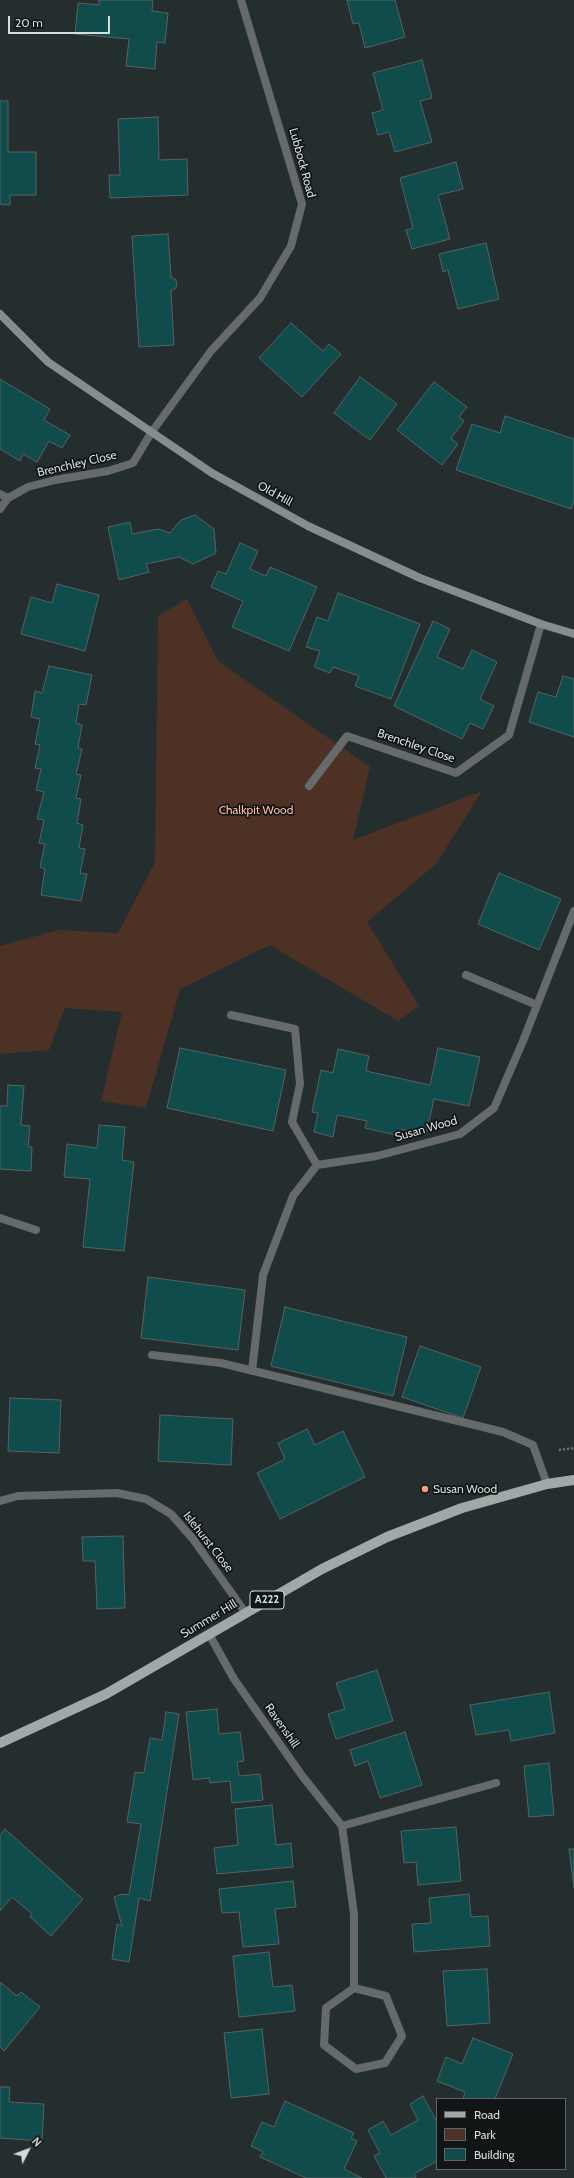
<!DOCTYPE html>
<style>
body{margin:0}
#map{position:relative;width:574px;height:2178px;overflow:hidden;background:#242e2e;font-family:Cabin,sans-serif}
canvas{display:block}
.legend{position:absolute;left:436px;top:2098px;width:130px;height:72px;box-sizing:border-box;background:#111515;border:1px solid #606565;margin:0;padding:5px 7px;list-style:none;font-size:12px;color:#d6dcdc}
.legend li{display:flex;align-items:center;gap:8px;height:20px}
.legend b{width:20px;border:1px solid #606565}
.north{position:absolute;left:8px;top:2130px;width:40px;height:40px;-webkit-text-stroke:3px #111515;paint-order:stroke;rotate:48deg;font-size:11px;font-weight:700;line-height:16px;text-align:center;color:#d6dcdc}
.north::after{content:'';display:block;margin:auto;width:14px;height:18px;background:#d6dcdc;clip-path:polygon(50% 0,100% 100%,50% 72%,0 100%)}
.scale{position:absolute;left:8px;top:16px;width:102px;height:18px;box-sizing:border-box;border:2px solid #d6dcdc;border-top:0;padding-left:5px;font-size:12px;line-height:14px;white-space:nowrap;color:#d6dcdc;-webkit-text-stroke:3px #111515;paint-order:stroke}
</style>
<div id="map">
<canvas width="574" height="2178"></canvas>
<ul class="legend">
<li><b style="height:5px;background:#9fa9a8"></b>Road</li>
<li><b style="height:11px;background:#4d3125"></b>Park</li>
<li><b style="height:11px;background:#104c4c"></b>Building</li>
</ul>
<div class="north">N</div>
<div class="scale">20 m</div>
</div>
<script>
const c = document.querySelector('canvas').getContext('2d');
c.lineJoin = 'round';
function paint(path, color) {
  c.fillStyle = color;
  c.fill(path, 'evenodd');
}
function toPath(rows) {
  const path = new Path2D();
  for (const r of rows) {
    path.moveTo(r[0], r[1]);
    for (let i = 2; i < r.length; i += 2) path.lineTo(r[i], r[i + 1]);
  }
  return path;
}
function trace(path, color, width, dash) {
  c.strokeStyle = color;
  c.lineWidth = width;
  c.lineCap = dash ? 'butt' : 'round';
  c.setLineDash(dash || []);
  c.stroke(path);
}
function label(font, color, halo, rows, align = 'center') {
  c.font = font + ' Cabin,sans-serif';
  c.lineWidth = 3.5;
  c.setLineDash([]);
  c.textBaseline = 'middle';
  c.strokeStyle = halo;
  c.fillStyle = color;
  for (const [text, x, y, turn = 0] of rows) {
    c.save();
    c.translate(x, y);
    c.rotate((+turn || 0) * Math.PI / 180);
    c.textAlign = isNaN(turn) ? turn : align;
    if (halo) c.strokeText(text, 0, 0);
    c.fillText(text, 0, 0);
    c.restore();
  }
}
paint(toPath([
 [187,599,218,661,370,767,353,840,482,791,436,864,367,922,419,1006,398,1021,270,945,180,989,146,1108,101,1101,122,1012,65,1008,49,1050,0,1054,0,946,58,930,118,933,155,862,158,616]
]), '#4d3125');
const building = toPath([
 [99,0,153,0,152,11,168,13,165,43,157,42,155,69,126,66,129,39,75,34,78,3,99,5,99,0],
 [347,0,395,0,405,37,365,48,359,23,353,24,347,0],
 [422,60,432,98,420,101,432,142,395,152,389,132,378,135,372,113,383,110,373,73,422,60],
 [0,101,8,101,8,152,36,152,36,195,10,195,10,205,0,204,0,101],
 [158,117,159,160,187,159,188,195,110,198,109,175,120,175,118,119,158,117],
 [456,162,463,189,438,195,450,239,412,249,406,230,413,228,400,178,456,162],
 [168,234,171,277,175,279,177,282,176,288,171,291,174,345,139,347,132,236,168,234],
 [486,243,499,299,458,309,448,270,443,272,439,254,486,243],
 [291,323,323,351,329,344,341,354,302,397,259,358,291,323],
 [360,377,397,404,370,440,334,413,360,377],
 [0,379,50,409,44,420,70,435,62,448,49,441,37,462,23,454,20,461,0,449,0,379],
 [434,382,467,407,459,417,464,421,451,438,458,444,442,465,397,430,434,382],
 [505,416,574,439,574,501,571,509,456,470,472,424,500,433,505,416],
 [195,515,214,529,216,553,193,564,179,557,146,564,149,572,119,580,108,527,130,522,132,534,158,529,170,533,181,520,195,515],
 [240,543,258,551,250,569,266,576,270,567,317,587,289,651,232,627,243,601,211,587,218,571,226,574,240,543],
 [57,584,99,595,85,651,21,634,31,597,52,603,57,584],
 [338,593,420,624,391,699,355,686,359,676,333,667,330,673,314,667,320,651,306,647,317,617,328,621,338,593],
 [433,621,450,629,437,657,463,669,472,650,497,662,480,699,494,706,483,729,470,723,462,739,394,706,433,621],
 [49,666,92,675,86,705,79,704,76,723,82,725,78,748,82,749,76,774,81,775,76,798,81,799,77,823,83,825,79,848,85,849,80,873,87,874,81,901,41,895,45,869,40,867,45,844,39,843,44,820,37,819,44,792,36,790,41,769,35,768,40,745,35,744,40,719,31,717,35,691,42,693,49,666],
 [563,676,574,679,574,737,529,722,538,692,556,697,563,676],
 [499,873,561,899,539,950,478,924,499,873],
 [180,1048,286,1070,273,1131,167,1108,180,1048],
 [438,1048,480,1057,469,1106,434,1099,426,1135,401,1129,400,1136,365,1128,367,1121,337,1115,333,1137,314,1132,318,1113,312,1112,321,1070,333,1073,338,1049,369,1056,366,1071,430,1085,438,1048],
 [8,1085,24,1086,21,1125,30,1126,28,1147,32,1147,31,1171,0,1169,0,1106,7,1106,8,1085],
 [99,1125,125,1127,122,1160,134,1162,124,1251,83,1247,90,1179,64,1177,67,1144,97,1148,99,1125],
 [148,1277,245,1290,238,1350,141,1338,148,1277],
 [285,1307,407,1337,393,1396,271,1366,285,1307],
 [420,1346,481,1367,463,1418,402,1397,420,1346],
 [10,1398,61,1400,59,1453,8,1451,10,1398],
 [160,1415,233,1419,231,1465,158,1461,160,1415],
 [307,1429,315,1445,343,1431,365,1477,280,1519,257,1473,285,1459,278,1443,307,1429],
 [123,1536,125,1608,97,1609,95,1561,83,1561,82,1537,123,1536],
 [377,1670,393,1721,336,1739,328,1714,345,1709,336,1683,377,1670],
 [549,1692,555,1733,511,1741,509,1730,476,1735,470,1705,549,1692],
 [217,1709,219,1734,240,1732,244,1761,237,1762,239,1776,260,1774,263,1800,232,1803,230,1781,210,1783,209,1778,193,1780,186,1712,217,1709],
 [166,1712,179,1714,150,1901,139,1898,129,1962,112,1959,117,1924,122,1926,114,1897,122,1894,129,1895,141,1824,127,1822,135,1772,144,1773,150,1738,162,1740,166,1712],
 [405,1732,422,1785,380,1798,368,1761,355,1766,350,1750,405,1732],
 [549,1763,554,1815,529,1817,524,1766,549,1763],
 [272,1805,276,1845,291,1843,293,1867,217,1874,214,1848,238,1845,235,1809,272,1805],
 [456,1827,461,1881,418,1885,416,1862,404,1863,401,1831,456,1827],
 [5,1829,83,1899,51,1936,30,1917,32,1914,12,1897,0,1911,0,1835,5,1829],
 [569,1849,574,1849,574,1888,569,1849],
 [293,1881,296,1907,275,1909,279,1944,243,1947,239,1912,222,1913,219,1889,293,1881],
 [469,1894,471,1917,488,1916,490,1946,414,1952,412,1924,431,1923,429,1898,469,1894],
 [269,1952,273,1987,292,1985,295,2011,239,2017,233,1956,269,1952],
 [487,1969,490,2023,447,2026,443,1971,487,1969],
 [0,1982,17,1996,21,1992,40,2007,4,2051,0,2047,0,1982],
 [262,2029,269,2094,231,2098,224,2033,262,2029],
 [473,2038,513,2054,495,2099,463,2099,465,2092,437,2081,446,2057,462,2064,473,2038],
 [0,2087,10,2087,9,2102,44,2104,42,2141,0,2138,0,2087],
 [423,2096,437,2122,437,2161,414,2174,416,2178,386,2178,374,2156,380,2153,368,2130,383,2121,391,2135,418,2120,410,2104,423,2096],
 [285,2101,354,2133,351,2138,357,2141,344,2169,362,2178,306,2178,260,2157,263,2152,251,2146,262,2122,274,2127,285,2101]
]);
paint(building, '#104c4c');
trace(building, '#576262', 1);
trace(toPath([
 [559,1450,574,1448]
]), '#6e7676', 2.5, [2, 2]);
trace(toPath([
 [0,494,8,498],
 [0,509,8,498,28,487,55,480,108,471,133,463,151,433],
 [309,786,347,736,456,773,509,735,541,624],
 [466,975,537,1005],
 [231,1015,295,1029,300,1084,292,1122,317,1165],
 [0,1218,36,1230],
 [152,1355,221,1363,503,1432,533,1445,547,1484],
 [252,1371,263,1275,293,1196,317,1165,377,1156,460,1134,494,1108,523,1041,574,911],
 [0,1501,18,1496,117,1493,146,1499,171,1514,193,1539,245,1612],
 [209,1634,234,1679,303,1777,342,1826],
 [354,1988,354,1914,342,1826,496,1783],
 [354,1988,386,1996,402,2036,385,2063,356,2069,324,2045,326,2008,354,1988]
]), '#666a6a', 8);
trace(toPath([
 [151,433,211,351,260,298,291,246,302,204,241,0]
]), '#666a6a', 8);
trace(toPath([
 [0,314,48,362,212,473,308,526,420,578,541,624,574,634]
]), '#868e8d', 8);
trace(toPath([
 [0,1743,106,1694,322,1569,387,1537,462,1508,547,1484,574,1480]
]), '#9fa9a8', 10);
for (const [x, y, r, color] of [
 [425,1489,4,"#f2a07f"]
]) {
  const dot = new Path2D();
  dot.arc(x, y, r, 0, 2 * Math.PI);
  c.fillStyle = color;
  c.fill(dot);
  trace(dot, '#111515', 1.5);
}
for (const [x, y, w] of [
 [267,1600,34]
]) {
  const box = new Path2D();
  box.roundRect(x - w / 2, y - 9, w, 18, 3);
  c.fillStyle = '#111515';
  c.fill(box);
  trace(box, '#d6dcdc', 1);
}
label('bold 11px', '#d6dcdc', null, [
 ["A222",267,1600]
]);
label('12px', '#d6dcdc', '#111515', [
 ["Lubbock Road",302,163,75],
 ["Brenchley Close",77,464,-13],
 ["Old Hill",275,494,29],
 ["Brenchley Close",416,746,19],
 ["Susan Wood",426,1129,-16],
 ["Islehurst Close",208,1542,52],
 ["Summer Hill",209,1619,-31],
 ["Ravenshill",282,1726,55]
]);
label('12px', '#feb99e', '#111515', [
 ["Chalkpit Wood",256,810]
]);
label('12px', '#d6dcdc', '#111515', [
 ["Susan Wood",433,1489]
], 'left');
</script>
